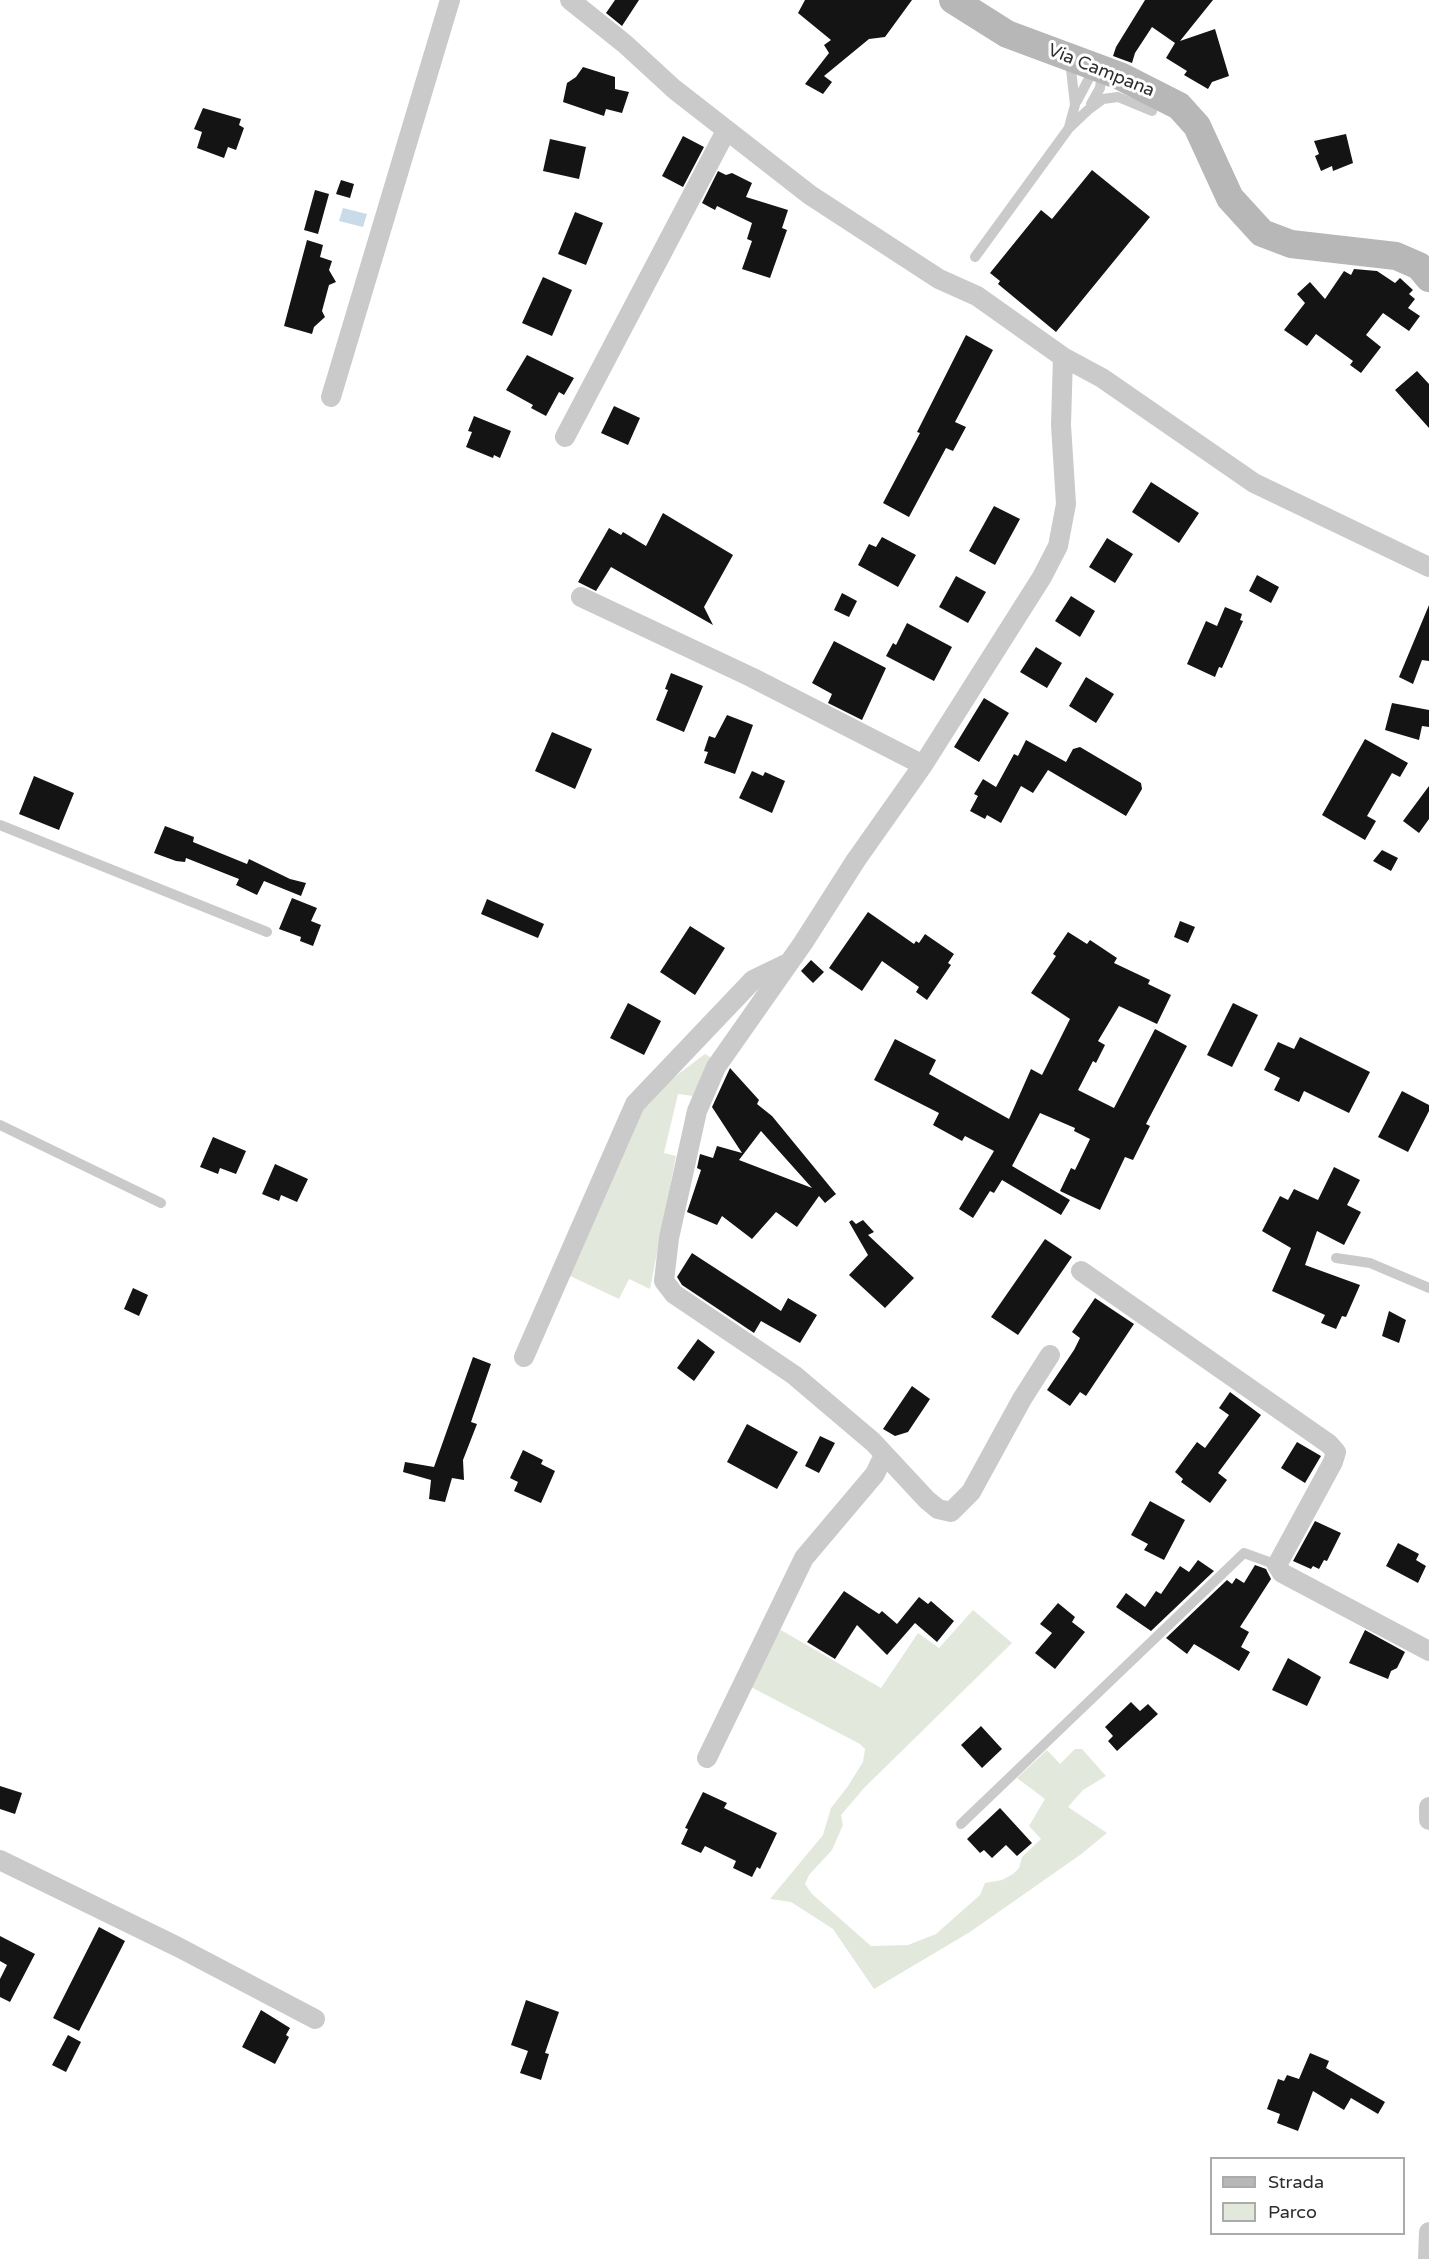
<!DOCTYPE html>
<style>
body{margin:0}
#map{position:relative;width:1429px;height:2259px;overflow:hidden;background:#fff;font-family:"Varela Round",sans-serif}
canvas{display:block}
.legend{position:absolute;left:1210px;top:2157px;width:195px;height:78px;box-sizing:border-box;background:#fff;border:2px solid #ababab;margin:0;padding:8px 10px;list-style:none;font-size:18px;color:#2d2d2d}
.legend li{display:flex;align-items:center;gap:12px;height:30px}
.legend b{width:30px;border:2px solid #ababab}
</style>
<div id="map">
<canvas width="1429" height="2259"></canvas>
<ul class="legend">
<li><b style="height:8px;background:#b7b7b7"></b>Strada</li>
<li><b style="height:16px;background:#e2e9dc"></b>Parco</li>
</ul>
</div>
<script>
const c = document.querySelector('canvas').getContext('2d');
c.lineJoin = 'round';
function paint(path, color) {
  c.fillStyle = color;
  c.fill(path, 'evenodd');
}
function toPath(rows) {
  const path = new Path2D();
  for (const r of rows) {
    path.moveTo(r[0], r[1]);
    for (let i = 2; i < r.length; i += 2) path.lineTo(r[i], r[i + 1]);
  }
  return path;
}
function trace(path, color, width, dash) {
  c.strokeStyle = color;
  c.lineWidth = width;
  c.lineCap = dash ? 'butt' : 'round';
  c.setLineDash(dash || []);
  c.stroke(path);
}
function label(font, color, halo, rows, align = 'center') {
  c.font = font + ' "Varela Round",sans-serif';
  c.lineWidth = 6;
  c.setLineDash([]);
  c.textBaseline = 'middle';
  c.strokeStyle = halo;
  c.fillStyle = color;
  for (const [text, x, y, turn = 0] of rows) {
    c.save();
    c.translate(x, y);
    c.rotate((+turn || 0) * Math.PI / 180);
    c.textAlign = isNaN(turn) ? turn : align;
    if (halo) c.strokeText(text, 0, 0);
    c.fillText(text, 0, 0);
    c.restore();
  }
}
paint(toPath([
 [705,1054,712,1058,693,1096,678,1094,664,1153,676,1156,650,1289,629,1279,619,1299,566,1274,645,1104,657,1090],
 [973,1610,1012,1643,864,1788,841,1815,843,1825,832,1850,809,1875,805,1884,812,1894,871,1946,908,1945,936,1934,980,1895,985,1883,1002,1880,1013,1874,1019,1868,1022,1857,1041,1839,1029,1826,1045,1799,1017,1778,1047,1750,1060,1764,1075,1749,1082,1749,1106,1776,1083,1790,1068,1807,1107,1833,1080,1855,970,1932,874,1989,833,1929,791,1902,770,1899,823,1835,831,1808,848,1786,863,1762,865,1749,860,1744,749,1686,774,1626,881,1688,918,1633,939,1648]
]), '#e2e9dc');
paint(toPath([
 [343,208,367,214,363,227,339,221]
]), '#c9dbe8');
paint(toPath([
 [615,0,639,0,622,26,606,13],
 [805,0,912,0,885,37,869,39,824,76,832,82,823,94,805,84,829,53,824,45,831,40,798,13],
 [1145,0,1213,0,1180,41,1215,29,1229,76,1212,82,1208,89,1184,75,1187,71,1166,58,1175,43,1152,27,1135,53,1132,63,1113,56,1116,47],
 [583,67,615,77,615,89,629,92,622,113,606,109,604,116,563,102,567,83,576,77],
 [203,108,241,119,239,125,244,128,236,150,228,147,224,158,197,148,202,132,194,129],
 [1346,134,1353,163,1333,171,1332,166,1321,171,1315,156,1319,154,1314,141],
 [683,136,704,147,683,187,662,176],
 [550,139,586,147,579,179,543,171],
 [1092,170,1150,217,1056,332,998,284,1000,281,990,273,1041,210,1052,219],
 [718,171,726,175,732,173,752,183,746,197,788,210,782,228,787,230,770,278,742,269,752,241,747,239,752,223,717,206,715,210,702,203],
 [341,180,354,184,350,198,336,194],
 [315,190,329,194,318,234,304,230],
 [575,212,603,223,586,265,558,254],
 [307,240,323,245,320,257,332,261,329,270,336,282,329,285,322,311,325,317,314,327,312,334,284,326],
 [1354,269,1377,271,1395,283,1400,278,1413,290,1409,294,1415,299,1408,308,1420,316,1409,331,1383,313,1366,335,1381,347,1361,373,1350,365,1353,361,1316,334,1307,346,1284,330,1305,303,1297,294,1310,282,1325,299,1344,271,1351,275],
 [543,277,572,290,552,336,522,323],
 [966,335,993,350,955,422,966,427,953,451,946,448,909,517,883,503,920,433,917,432],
 [527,355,574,378,564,395,559,392,546,416,531,408,533,405,506,390],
 [1417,371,1429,384,1429,428,1395,390],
 [614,406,640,418,628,445,601,433],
 [474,416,511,431,500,458,494,455,493,458,466,447,472,432,468,431],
 [1151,482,1199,513,1179,543,1132,512],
 [994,506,1020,519,995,565,969,551],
 [663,513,733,555,704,607,713,625,611,567,596,591,578,582,609,528,621,535,623,532,646,546],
 [882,537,916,555,898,587,858,565,869,544,876,547],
 [1107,538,1133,554,1115,583,1089,567],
 [1257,575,1279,587,1271,603,1249,591],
 [956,576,986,592,968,623,939,607],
 [842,593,857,601,849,617,834,610],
 [1071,596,1095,611,1080,637,1055,621],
 [1429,605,1429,661,1422,660,1413,684,1399,677],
 [1225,607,1242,614,1240,620,1243,621,1222,668,1219,667,1215,677,1187,664,1206,621,1217,626],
 [907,623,952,647,934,681,886,656,893,643,896,645],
 [834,641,886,668,862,720,828,703,832,694,812,683],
 [1036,647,1062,663,1047,688,1020,672],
 [671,673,703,686,684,732,656,720,668,690,665,689],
 [1086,677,1114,694,1096,723,1069,706],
 [984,698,1009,713,979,762,954,747],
 [1392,703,1429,710,1429,727,1422,726,1419,740,1385,730],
 [727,715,753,725,735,774,704,763,708,752,704,751,709,736,715,738],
 [552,732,592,749,575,789,535,771],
 [1365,739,1408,763,1400,777,1392,773,1367,816,1376,821,1365,840,1322,815],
 [1026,740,1066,762,1073,749,1080,747,1141,783,1142,789,1126,816,1048,770,1033,793,1021,786,1001,823,987,815,985,819,970,811,978,796,974,794,983,779,996,787,1014,754,1018,756],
 [752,771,763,776,765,772,785,781,772,813,739,798],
 [34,776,74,793,59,830,19,814],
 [1429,786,1429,819,1419,833,1403,821],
 [165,826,194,837,193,842,247,864,249,859,290,879,306,883,301,896,264,881,257,895,236,885,239,879,186,858,185,862,176,861,154,853],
 [1382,850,1398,858,1391,871,1373,861],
 [292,898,317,908,311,921,321,925,313,946,300,941,301,937,279,929],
 [487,899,544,924,538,938,481,914],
 [868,912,914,944,916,941,919,943,925,934,954,954,948,963,951,965,927,1000,916,992,919,987,882,961,862,991,829,968],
 [1180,921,1195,927,1188,943,1174,937],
 [690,926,725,948,695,995,660,972],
 [1068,932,1087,944,1090,940,1117,958,1114,963,1150,980,1148,984,1171,995,1157,1024,1119,1006,1098,1041,1105,1045,1096,1063,1093,1061,1078,1090,1114,1108,1155,1029,1187,1046,1146,1124,1150,1126,1133,1160,1125,1157,1100,1210,1060,1191,1071,1168,1075,1170,1090,1139,1074,1131,1075,1128,1040,1113,1012,1166,1070,1200,1061,1215,1002,1180,994,1193,990,1191,973,1218,959,1209,994,1151,965,1136,962,1141,933,1125,939,1113,874,1080,895,1039,936,1060,929,1074,1009,1119,1031,1069,1042,1075,1070,1019,1031,993,1056,956,1053,954],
 [811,960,824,972,813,983,801,971],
 [628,1003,661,1021,644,1055,610,1038],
 [1233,1003,1258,1015,1232,1067,1207,1055],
 [1300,1037,1370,1072,1349,1113,1304,1091,1299,1102,1274,1090,1280,1078,1264,1070,1278,1042,1294,1049],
 [730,1068,759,1100,757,1104,772,1116,836,1194,825,1203,819,1196,797,1227,776,1212,752,1239,722,1216,717,1225,687,1212,701,1170,697,1168,700,1154,713,1158,717,1146,742,1153,712,1107],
 [761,1131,812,1188,739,1160],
 [1402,1091,1429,1105,1429,1111,1408,1152,1378,1137],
 [213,1137,246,1151,236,1174,220,1168,218,1174,200,1167],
 [275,1164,308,1179,297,1202,281,1195,279,1201,262,1194],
 [1334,1167,1360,1180,1347,1205,1361,1212,1344,1245,1317,1231,1305,1265,1360,1285,1346,1317,1342,1316,1336,1329,1321,1323,1325,1315,1272,1291,1291,1248,1262,1231,1280,1196,1288,1200,1294,1189,1318,1200],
 [852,1220,856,1224,863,1220,874,1232,868,1235,914,1278,885,1308,849,1275,868,1255,849,1222],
 [1045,1239,1072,1257,1018,1335,991,1317],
 [692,1253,781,1311,788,1298,817,1315,800,1343,761,1321,754,1333,682,1285,677,1277],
 [133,1288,148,1295,139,1316,124,1309],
 [1095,1298,1134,1324,1086,1396,1080,1392,1070,1406,1047,1390,1074,1350,1080,1338,1072,1332],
 [1389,1311,1406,1320,1399,1343,1382,1336],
 [698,1339,715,1352,694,1381,677,1368],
 [473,1357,491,1364,471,1422,477,1424,463,1460,464,1480,452,1478,445,1502,429,1499,431,1480,403,1472,405,1462,434,1467],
 [912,1386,930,1399,908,1432,895,1436,883,1429],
 [1230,1392,1261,1415,1218,1473,1227,1480,1210,1503,1181,1482,1183,1479,1175,1472,1197,1442,1205,1448,1229,1415,1219,1408],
 [747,1424,798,1452,777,1489,727,1462],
 [820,1436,835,1443,819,1473,805,1466],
 [1297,1442,1321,1456,1305,1483,1281,1468],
 [523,1450,543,1460,541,1464,555,1471,541,1503,514,1491,518,1482,510,1478],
 [1150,1501,1185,1520,1164,1560,1144,1550,1148,1544,1131,1535],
 [1315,1521,1341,1533,1327,1561,1324,1560,1319,1569,1313,1566,1311,1569,1293,1561],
 [1398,1543,1419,1554,1416,1560,1426,1566,1418,1583,1386,1566],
 [1198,1560,1214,1571,1151,1631,1116,1607,1126,1593,1145,1607,1156,1591,1161,1594,1180,1566,1189,1572],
 [1255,1565,1266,1569,1271,1579,1240,1627,1249,1632,1241,1647,1250,1652,1239,1671,1194,1644,1187,1654,1166,1638,1227,1580,1232,1584,1236,1578,1244,1583],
 [844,1591,879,1614,882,1611,897,1624,919,1597,928,1604,931,1601,954,1621,937,1642,915,1623,887,1655,857,1625,835,1659,807,1642],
 [1058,1603,1075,1617,1072,1622,1085,1632,1055,1669,1035,1653,1052,1633,1040,1624],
 [1365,1630,1405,1652,1397,1668,1391,1671,1388,1679,1349,1663],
 [1288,1658,1321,1677,1307,1706,1272,1690],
 [1131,1702,1140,1711,1148,1704,1158,1714,1117,1751,1108,1741,1113,1736,1105,1727],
 [981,1726,1002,1749,982,1768,961,1745],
 [0,1786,22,1793,15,1814,0,1809],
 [703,1792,727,1803,724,1808,777,1833,760,1869,757,1867,752,1877,733,1868,736,1861,705,1846,701,1853,681,1844,688,1829,685,1828],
 [1000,1808,1032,1843,1017,1856,1006,1845,992,1858,984,1850,980,1853,967,1839],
 [99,1927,125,1941,79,2031,53,2018],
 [0,1936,35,1954,10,2002,0,1997,0,1979,7,1965,0,1961],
 [526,2000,559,2012,545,2053,549,2054,541,2080,520,2073,528,2051,511,2045],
 [261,2010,290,2028,286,2035,289,2037,275,2064,242,2047],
 [68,2035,81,2042,66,2072,52,2065],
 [1310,2053,1329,2061,1326,2068,1385,2102,1378,2114,1351,2098,1344,2110,1313,2091,1298,2131,1277,2123,1280,2114,1267,2109,1278,2079,1284,2081,1287,2075,1299,2079]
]), '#141414');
trace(toPath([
 [1077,101,1095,67],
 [1091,104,1100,88,1102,71],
 [1069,127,1075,105,1070,60],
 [975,257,1069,128,1088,110,1103,99,1118,97,1152,111],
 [0,825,267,932],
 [0,1125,161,1203],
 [1336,1258,1370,1263,1429,1288],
 [961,1824,1244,1553,1277,1565]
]), '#cacaca', 10);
trace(toPath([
 [570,0,625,44,674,89,810,195,939,279,977,296,1063,357,1102,378,1254,483,1429,567],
 [331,397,450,0],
 [565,437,726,131],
 [581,597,751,677,923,765],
 [1081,1271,1329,1444,1336,1452,1333,1462,1277,1565,1282,1573,1429,1651],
 [1050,1355,1022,1399,971,1492,951,1512,938,1509,927,1500,873,1442,794,1375,674,1294,664,1281,669,1238,697,1111,716,1067,803,943,856,860,923,765,1042,577,1058,546,1066,504,1061,425,1063,357],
 [524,1357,635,1104,753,980,786,964],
 [707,1758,804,1558,875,1474,884,1455],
 [1429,1807,1429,1820],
 [0,1860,178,1947,315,2019],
 [1428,2259,1429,2232]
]), '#cacaca', 20);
trace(toPath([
 [953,0,1007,34,1120,76,1179,106,1197,126,1230,198,1262,233,1291,244,1396,256,1419,266,1429,278]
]), '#b7b7b7', 28);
label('18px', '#2d2d2d', '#fff', [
 ["Via Campana",1101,71,22]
]);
</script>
